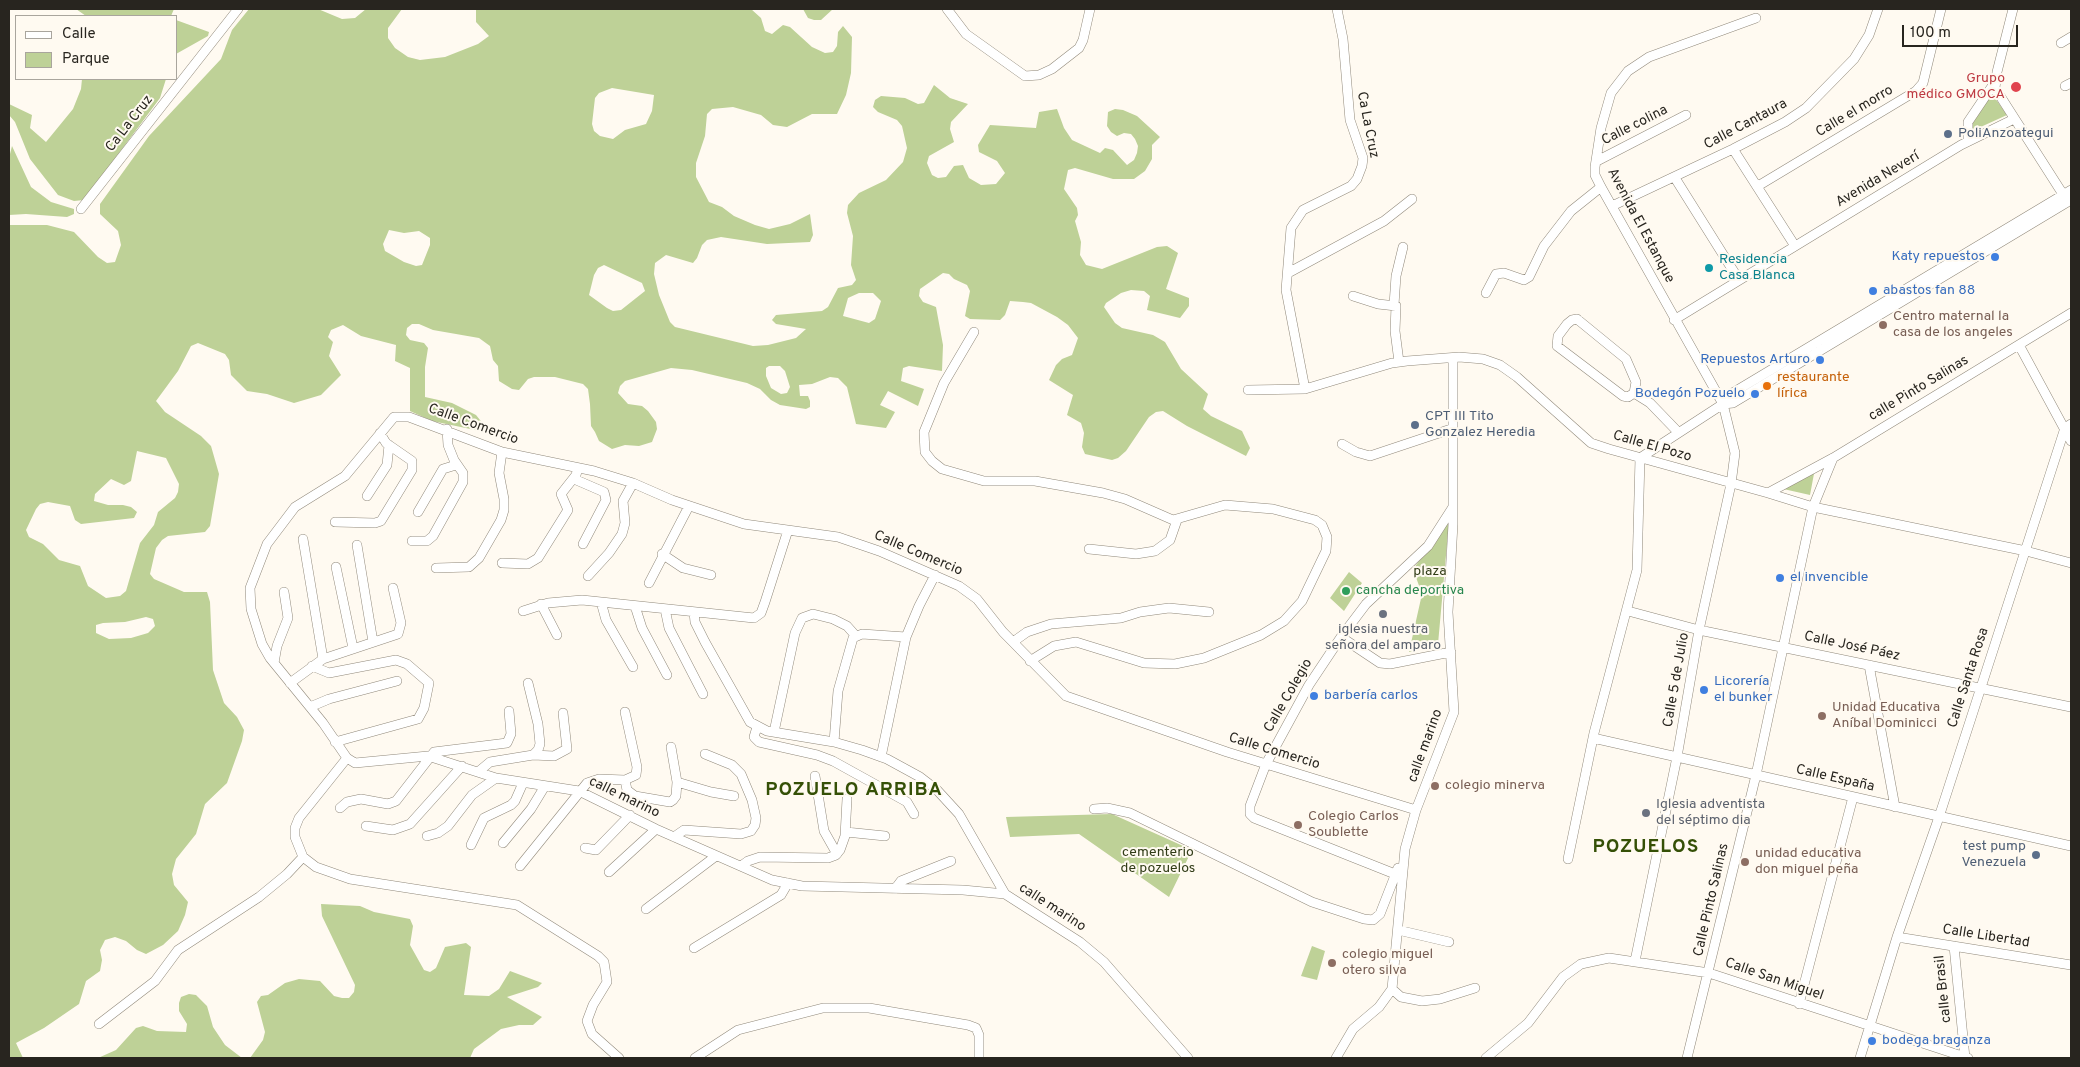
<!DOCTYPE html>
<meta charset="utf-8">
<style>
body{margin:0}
#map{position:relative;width:2080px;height:1067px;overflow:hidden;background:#fffaf1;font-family:Overpass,sans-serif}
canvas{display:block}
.frame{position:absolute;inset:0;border:10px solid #28251f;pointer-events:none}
.legend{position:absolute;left:15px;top:15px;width:162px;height:65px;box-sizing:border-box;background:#fffaf1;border:1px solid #a9a59d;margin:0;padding:6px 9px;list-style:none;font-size:15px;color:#28251f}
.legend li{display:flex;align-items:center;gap:10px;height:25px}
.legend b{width:25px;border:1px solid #a9a59d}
.scale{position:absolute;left:1902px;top:25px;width:116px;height:22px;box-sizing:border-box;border:2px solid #28251f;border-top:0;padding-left:6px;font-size:15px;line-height:18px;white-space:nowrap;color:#28251f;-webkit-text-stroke:4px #fffaf1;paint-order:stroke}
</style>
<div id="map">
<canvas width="2080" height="1067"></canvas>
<div class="frame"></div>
<ul class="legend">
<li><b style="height:6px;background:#fff"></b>Calle</li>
<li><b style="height:14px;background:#bed197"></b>Parque</li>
</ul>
<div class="scale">100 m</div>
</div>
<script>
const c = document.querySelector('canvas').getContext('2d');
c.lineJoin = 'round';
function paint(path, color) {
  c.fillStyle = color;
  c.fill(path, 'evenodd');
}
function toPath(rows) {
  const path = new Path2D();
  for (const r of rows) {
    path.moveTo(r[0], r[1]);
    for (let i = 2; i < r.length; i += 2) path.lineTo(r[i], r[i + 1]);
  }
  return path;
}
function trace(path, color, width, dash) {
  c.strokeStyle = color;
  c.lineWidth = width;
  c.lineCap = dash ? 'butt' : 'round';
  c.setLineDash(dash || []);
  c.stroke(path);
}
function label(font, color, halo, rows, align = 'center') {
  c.font = font + ' Overpass,sans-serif';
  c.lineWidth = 4;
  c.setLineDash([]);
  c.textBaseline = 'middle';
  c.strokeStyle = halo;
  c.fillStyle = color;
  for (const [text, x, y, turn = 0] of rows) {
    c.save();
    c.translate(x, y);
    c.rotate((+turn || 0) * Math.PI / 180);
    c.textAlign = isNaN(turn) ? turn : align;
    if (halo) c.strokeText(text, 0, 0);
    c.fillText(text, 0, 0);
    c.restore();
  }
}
paint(toPath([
 [76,9,174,9,171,16,86,16],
 [249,9,318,9,342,19,355,18,366,9,402,9,388,28,388,38,395,48,408,57,420,60,445,57,478,44,489,36,476,22,476,9,751,9,761,18,765,31,772,34,783,25,790,27,812,47,825,53,833,52,837,46,838,32,843,26,852,37,851,73,846,95,837,114,812,114,787,127,773,125,761,115,733,107,712,109,707,114,705,136,696,163,696,177,709,202,722,207,734,216,755,225,769,229,790,224,810,214,813,235,810,242,767,244,721,237,707,240,702,245,697,258,693,263,666,255,655,263,654,274,659,295,670,322,675,327,753,346,768,345,796,338,806,329,776,324,772,320,776,315,822,311,828,307,838,288,852,285,856,280,851,265,853,236,847,213,848,205,859,193,886,180,903,162,907,148,902,126,897,120,878,112,873,107,875,100,881,96,905,98,918,104,924,103,934,85,950,98,968,104,951,122,950,129,954,142,929,156,927,163,932,175,938,178,946,177,954,166,963,165,969,178,981,185,996,184,1005,173,997,161,979,152,978,145,990,125,1036,128,1039,112,1057,109,1064,128,1072,140,1100,153,1105,148,1113,150,1127,165,1134,160,1137,153,1138,146,1135,139,1131,134,1124,133,1117,136,1111,132,1107,126,1108,112,1115,109,1123,110,1137,116,1160,137,1152,145,1152,159,1145,171,1134,179,1113,179,1075,168,1068,170,1064,189,1077,208,1078,215,1075,221,1081,242,1080,255,1086,265,1102,269,1157,247,1167,246,1178,253,1166,289,1189,298,1189,306,1180,318,1147,310,1150,296,1144,291,1131,290,1121,293,1106,303,1104,307,1115,323,1122,328,1153,335,1165,342,1181,369,1208,394,1203,409,1211,416,1242,431,1250,448,1246,456,1187,426,1163,411,1156,412,1149,417,1126,451,1118,458,1112,460,1085,454,1082,447,1084,433,1081,423,1067,415,1073,395,1049,380,1056,365,1062,359,1072,355,1078,338,1068,325,1057,317,1031,303,1023,302,1010,301,1005,315,1000,320,970,319,965,316,970,291,967,285,954,279,949,274,943,273,920,289,919,296,923,302,936,307,943,345,942,371,909,366,903,368,901,381,924,389,918,406,888,391,880,405,895,412,886,428,856,424,847,387,838,378,830,377,812,384,799,385,800,396,808,396,810,401,810,407,806,409,780,405,771,400,760,389,747,383,692,370,671,368,625,381,620,386,618,393,628,404,642,406,648,411,656,422,657,429,652,442,639,446,625,445,612,449,599,441,595,432,591,426,590,404,588,389,583,384,555,377,534,377,528,379,519,390,512,389,499,381,498,366,493,360,490,346,479,338,433,330,419,324,412,324,407,328,406,335,410,340,424,343,428,348,425,367,425,397,452,403,476,415,484,425,480,431,432,421,410,411,410,368,395,361,396,345,361,336,343,325,331,330,328,337,333,342,329,356,341,375,321,395,294,403,267,394,247,391,231,375,229,360,225,354,198,343,191,346,178,371,156,401,165,412,201,436,211,446,219,474,210,526,205,532,168,536,162,540,156,548,150,574,154,579,184,592,207,592,210,602,213,670,224,703,237,717,244,730,242,741,227,783,205,804,196,834,176,859,172,874,174,885,188,902,185,915,178,931,163,945,146,954,137,950,126,941,115,937,105,940,100,950,102,960,100,971,86,981,79,1004,44,1028,16,1043,23,1058,9,1058,9,225,47,225,74,232,98,257,107,263,115,262,121,245,118,231,100,214,100,204,149,136,221,59,232,30],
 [612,88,654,95,652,111,646,124,625,130,613,139,600,136,594,131,592,124,595,98,599,93],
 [389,230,404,233,419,231,430,238,430,245,422,265,416,266,404,262,385,251,383,244],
 [604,265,642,283,645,291,621,310,613,311,607,308,589,295,594,275,598,268],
 [859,293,873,293,881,301,875,319,869,323,843,316,848,298],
 [769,366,780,366,785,371,790,387,787,393,781,394,771,388,766,376,766,368],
 [137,451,166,458,179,484,178,492,175,498,158,512,154,525,140,543,126,591,120,596,106,598,88,586,80,566,59,560,43,544,29,537,26,530,36,509,40,504,48,502,70,506,75,520,81,524,134,518,137,512,131,507,123,505,108,505,94,501,95,494,111,479,124,485,131,481],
 [146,617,153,619,155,626,148,633,131,638,109,639,96,633,96,625,103,623,125,622],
 [803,9,833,9,821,20,814,20,808,18],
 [176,20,209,32,208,36,176,54],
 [82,79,166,79,160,98,84,200,74,201,58,195,30,159,15,122,9,115,9,104,32,115,30,128,46,142,73,109,81,89],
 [1990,91,2007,115,1974,130,1970,119],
 [12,146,31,187,51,202,74,209,74,214,67,217,26,214,9,215,9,158],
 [1816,463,1810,495,1779,488],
 [1449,522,1438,644,1409,652,1422,594,1413,569],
 [1349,572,1362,583,1344,611,1330,598],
 [1112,814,1192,850,1169,897,1079,834,1010,837,1006,817],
 [321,904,360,906,374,912,410,919,413,926,410,945,424,970,430,972,436,968,445,947,466,943,471,947,464,995,489,996,499,989,510,971,542,983,538,987,507,997,542,1017,533,1025,519,1025,501,1029,474,1049,470,1058,250,1058,263,1040,265,1032,257,1002,261,996,268,995,285,983,299,979,320,981,334,996,342,998,349,998,354,992,355,985,322,916],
 [1312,946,1325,951,1317,980,1301,976],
 [189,994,196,995,207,1006,213,1027,225,1045,242,1058,98,1058,116,1050,136,1028,143,1026,157,1031,186,1032,187,1024,179,1011,179,1003,181,997]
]), '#bed197');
const street = toPath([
 [947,9,966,34,1025,76,1039,75,1052,69,1079,48,1083,40,1090,9],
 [2013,9,1997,72,1995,88,2066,199],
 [2061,43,2071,37],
 [2065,86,2071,83],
 [1968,141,1968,122,1995,82],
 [1733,149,1795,246],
 [1597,161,1686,115],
 [1675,178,1739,280],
 [1758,186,1916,91,1923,83,1941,9],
 [1612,206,1733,149,1785,122,1806,108,1854,59,1869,35,1878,9],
 [81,209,238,9],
 [1288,273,1384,221,1412,199],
 [1486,293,1496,274,1504,273,1524,280,1529,277,1544,246,1571,211,1601,187],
 [1353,296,1378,304,1396,306,1395,331,1399,362],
 [1394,305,1396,276,1403,247],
 [1577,319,1626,359,1636,382,1634,393,1628,397,1623,396,1557,346,1558,336,1567,324,1572,320,1577,319],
 [1674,320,1961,145,2014,119],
 [974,332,944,383,924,432,925,452,932,461,942,469,984,481,1035,481,1103,493,1125,499,1173,520,1225,505,1273,509,1315,520,1322,525,1327,537,1326,551,1302,601,1284,621,1261,635,1204,658,1175,664,1144,663,1076,642,1054,646,1030,661],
 [2019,345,2071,441],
 [1305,389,1286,290,1291,228,1303,210,1351,186,1357,179,1362,166,1363,158,1350,120,1343,39,1337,9],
 [1248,390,1305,389,1392,363,1407,361,1459,357,1483,359,1500,365,1517,377,1591,443,1609,449,1768,493,1813,507,2026,551,2071,563],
 [1634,393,1650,403,1678,432],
 [1723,404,1733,403,2071,200],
 [1342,444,1356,452,1370,456,1451,429],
 [574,479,604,492,606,500,583,544],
 [1768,493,1833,458,2071,313],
 [367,496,387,465,389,445],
 [418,512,443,469,456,465],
 [335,522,375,523,381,521,412,470,412,461,386,443,380,433],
 [303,539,323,659],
 [412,541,427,541,433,536,463,482,463,473,454,460,448,445,447,429],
 [357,545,373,642],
 [1089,549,1136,554,1155,551,1170,540,1177,520],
 [662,554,683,568,711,575],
 [502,563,528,564,538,558,568,510,561,494,576,475,578,468],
 [336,567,353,648],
 [436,568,469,567,479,558,501,520,504,510,504,499,499,473,502,452],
 [588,576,609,553,622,534,625,523,623,501,633,483],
 [649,583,689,506],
 [601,602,606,620,633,667],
 [541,604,557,635],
 [635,606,642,628,667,675],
 [665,609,669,628,703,694],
 [523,611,548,603,582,600,754,618,761,613,765,602,788,530],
 [1628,611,1699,630,2071,707],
 [694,612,695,622,705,642,750,722,767,731,834,742,862,750,887,759,920,777,937,790,959,814,1005,894],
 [1341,637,1380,663,1390,664,1451,652],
 [1013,642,1027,632,1051,624,1121,618,1140,612,1169,608,1209,612],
 [274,663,277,646,288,618,284,592],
 [1869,665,1895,807],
 [312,666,329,673,396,660,407,664,429,683,424,708,418,719,335,742],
 [290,683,323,659,398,634,401,623,393,588],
 [310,707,329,699,397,681],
 [757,727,754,737,759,742,817,755,833,761,907,802,914,814],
 [774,732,795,633,802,618,813,614,833,619,847,626,855,635],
 [1593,738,2071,846],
 [834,742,838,691,853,638,862,634,906,637],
 [533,755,554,756,567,749,563,713],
 [881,757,906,637,919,606,935,575],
 [347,758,299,818,295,828,295,837,303,857,316,867,350,879,517,905,598,956,604,962,607,982,593,1005,587,1021,592,1034,619,1058],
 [478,772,490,762,533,755,538,750,540,744,538,724,528,683],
 [815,776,824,831,837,854],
 [625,780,627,790,635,796,670,802,673,800,676,796,677,782,671,747],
 [677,782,711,792,734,796],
 [340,808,347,802,361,799,388,804,396,801,434,752,507,743,511,734,509,711],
 [1094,809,1107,808,1130,813,1312,902,1364,919,1373,920,1380,914,1398,868],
 [366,826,393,830,410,824,462,766],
 [846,832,885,836],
 [427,836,438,833,448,826,472,795,496,778],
 [674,837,684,830,741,834,751,831,755,825,756,818,752,800,741,774,732,765,705,754],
 [503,843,531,809,545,786],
 [471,845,484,818,511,805,515,801,523,783],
 [585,848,596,850,630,815],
 [1568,859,1594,733,1637,570,1640,458,1723,404,1729,395,2071,190],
 [520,866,587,783,599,779,625,780,636,775,637,767,625,712],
 [741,866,748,861,760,857,828,858,836,855,840,850,845,836,847,799],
 [609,872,656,829],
 [1395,874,1254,818,1250,814,1250,806,1266,764,1309,685,1341,637,1366,604,1428,546,1453,507],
 [895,889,901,881,951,861],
 [646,909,716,856],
 [1398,930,1449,942],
 [1897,937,2071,965],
 [1954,946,1965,1058],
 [694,948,781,895,788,883],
 [1635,961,1677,757,1699,630,1731,484,1735,453,1723,404,1601,187,1595,175,1595,167,1601,128,1611,93,1628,71,1649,57,1756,18],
 [1392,989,1401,997,1422,1001,1440,999,1475,988],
 [1799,1004,1853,797],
 [99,1024,155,981,178,950,259,897,287,874,303,857],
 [695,1058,738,1030,823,1008,869,1008,968,1025,976,1028,979,1035,979,1058],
 [1188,1058,1104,962,1080,942,1005,894,963,890,802,886,772,880,656,829,579,791,496,778,428,756,355,763,347,758,323,723,270,658,262,644,251,609,250,588,267,544,295,507,345,476,394,417,409,417,502,452,594,471,633,483,672,500,744,524,838,537,879,551,959,586,977,599,1003,632,1066,696,1227,752,1416,810],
 [1336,1058,1353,1029,1379,1007,1392,989,1405,849,1416,810,1454,712,1448,612,1453,524,1453,359],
 [1486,1058,1528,1023,1563,977,1581,964,1609,958,1709,973,1968,1058],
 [1687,1058,1756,775,1813,507,1833,458],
 [1860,1058,1897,937,1939,817,2065,428,2071,424]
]);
trace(street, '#91897b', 10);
trace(street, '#fff', 9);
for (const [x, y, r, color] of [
 [2016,87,6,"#e0444e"],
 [1948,134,5,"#5c6f8a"],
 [1995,257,5,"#3f7fe0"],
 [1709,268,5,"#0f9aa8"],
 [1873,291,5,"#3f7fe0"],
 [1883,325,5,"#8d6e63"],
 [1820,360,5,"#3f7fe0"],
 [1767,386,5,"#e8710a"],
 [1755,394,5,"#3f7fe0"],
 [1415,425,5,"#5c6f8a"],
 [1780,578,5,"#3f7fe0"],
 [1346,591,5,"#2e9e5b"],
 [1383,614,5,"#6b7280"],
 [1704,690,5,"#3f7fe0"],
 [1314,696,5,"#3f7fe0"],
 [1822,716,5,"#8d6e63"],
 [1435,786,5,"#8d6e63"],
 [1646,813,5,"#6b7280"],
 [1298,825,5,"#8d6e63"],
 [2036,855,5,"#5c6f8a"],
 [1745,862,5,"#8d6e63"],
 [1332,963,5,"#8d6e63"],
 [1872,1041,5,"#3f7fe0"]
]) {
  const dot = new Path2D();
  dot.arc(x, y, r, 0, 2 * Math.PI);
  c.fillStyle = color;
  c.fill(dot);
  trace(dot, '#fffaf1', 2);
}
label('14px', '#be3a42', '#fffaf1', [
 ["Grupo",2005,79],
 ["médico GMOCA",2005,95]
], 'right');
label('14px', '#28251f', '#fffaf1', [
 ["Calle el morro",1855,112,-31],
 ["Ca La Cruz",130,124,-52],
 ["Ca La Cruz",1367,125,79],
 ["Calle Cantaura",1746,125,-28],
 ["Calle colina",1635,126,-27],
 ["Avenida Neverí",1878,180,-31],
 ["Avenida El Estanque",1640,226,62],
 ["calle Pinto Salinas",1919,389,-31],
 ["Calle Comercio",473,425,20],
 ["Calle El Pozo",1652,447,16],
 ["Calle Comercio",918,554,23],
 ["Calle José Páez",1852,647,12],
 ["Calle Santa Rosa",1969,678,-72],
 ["Calle 5 de Julio",1677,680,-80],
 ["Calle Colegio",1289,696,-60],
 ["calle marino",1426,746,-70],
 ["Calle Comercio",1274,752,17],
 ["Calle España",1835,779,13],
 ["calle marino",624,798,26],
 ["Calle Pinto Salinas",1712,900,-77],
 ["calle marino",1052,908,33],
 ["Calle Libertad",1986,937,9],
 ["Calle San Miguel",1774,980,19],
 ["calle Brasil",1944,989,-96]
]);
label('14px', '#4e5e75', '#fffaf1', [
 ["PoliAnzoategui",1958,134],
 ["CPT III Tito",1425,417],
 ["Gonzalez Heredia",1425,433],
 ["test pump",2026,847,"right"],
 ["Venezuela",2026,863,"right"]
], 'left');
label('14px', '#366cbe', '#fffaf1', [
 ["Katy repuestos",1985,257,"right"],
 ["abastos fan 88",1883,291],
 ["Repuestos Arturo",1810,360,"right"],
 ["Bodegón Pozuelo",1745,394,"right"],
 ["el invencible",1790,578],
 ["Licorería",1714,682],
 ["el bunker",1714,698],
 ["barbería carlos",1324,696],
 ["bodega braganza",1882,1041]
], 'left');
label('14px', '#0d838f', '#fffaf1', [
 ["Residencia",1719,260],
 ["Casa Blanca",1719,276]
], 'left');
label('14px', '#785e54', '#fffaf1', [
 ["Centro maternal la",1893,317],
 ["casa de los angeles",1893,333],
 ["Unidad Educativa",1832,708],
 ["Aníbal Dominicci",1832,724],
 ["colegio minerva",1445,786],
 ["Colegio Carlos",1308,817],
 ["Soublette",1308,833],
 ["unidad educativa",1755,854],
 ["don miguel peña",1755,870],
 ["colegio miguel",1342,955],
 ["otero silva",1342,971]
], 'left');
label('14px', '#c56008', '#fffaf1', [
 ["restaurante",1777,378],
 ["lírica",1777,394]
], 'left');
label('14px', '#313c17', '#fffaf1', [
 ["plaza",1430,572],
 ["cementerio",1158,853],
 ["de pozuelos",1158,869]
]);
label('14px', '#27864d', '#fffaf1', [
 ["cancha deportiva",1356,591]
], 'left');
label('14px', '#5b616d', '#fffaf1', [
 ["iglesia nuestra",1383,630],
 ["señora del amparo",1383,646],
 ["Iglesia adventista",1656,805,"left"],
 ["del séptimo dia",1656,821,"left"]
]);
c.letterSpacing = '1px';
label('bold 19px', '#355007', '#fffaf1', [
 ["POZUELO ARRIBA",854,791],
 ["POZUELOS",1646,848]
]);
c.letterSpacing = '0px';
</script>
